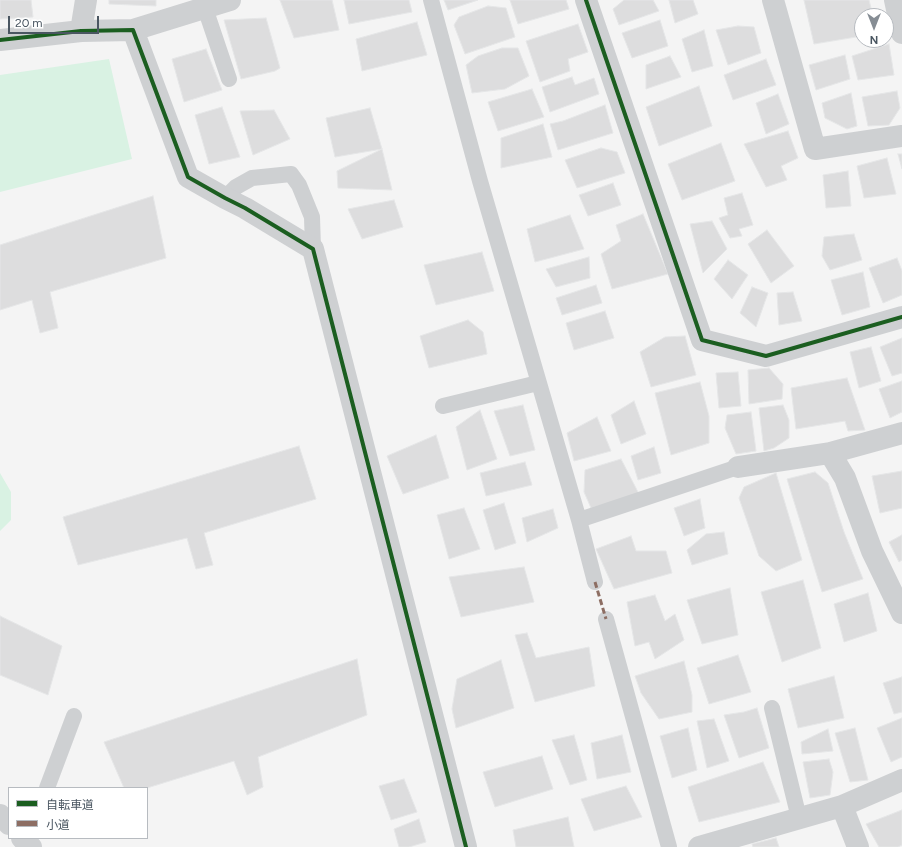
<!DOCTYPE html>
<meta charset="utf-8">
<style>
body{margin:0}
#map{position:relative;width:902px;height:847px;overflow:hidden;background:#f4f4f4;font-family:Figtree,"Noto Sans JP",sans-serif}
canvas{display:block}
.legend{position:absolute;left:8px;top:787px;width:140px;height:52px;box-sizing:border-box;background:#fff;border:1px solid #b7bbc0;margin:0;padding:5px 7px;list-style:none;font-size:12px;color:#4a5661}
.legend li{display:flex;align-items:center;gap:8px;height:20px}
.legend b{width:20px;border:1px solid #b7bbc0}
.north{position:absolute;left:854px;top:8px;width:40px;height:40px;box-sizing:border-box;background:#fff;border:1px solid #b7bbc0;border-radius:50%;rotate:180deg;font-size:11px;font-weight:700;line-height:16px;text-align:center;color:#4a5661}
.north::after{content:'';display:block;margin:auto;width:14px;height:18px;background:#868d94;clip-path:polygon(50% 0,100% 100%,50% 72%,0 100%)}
.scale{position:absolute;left:8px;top:16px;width:91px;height:18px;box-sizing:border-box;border:2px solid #4a5661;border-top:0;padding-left:5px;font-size:12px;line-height:14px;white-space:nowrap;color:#4a5661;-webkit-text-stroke:3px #fff;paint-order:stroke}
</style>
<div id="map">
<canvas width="902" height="847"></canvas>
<ul class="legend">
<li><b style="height:5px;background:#1b5e20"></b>自転車道</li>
<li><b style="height:5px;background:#8d6e63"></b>小道</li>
</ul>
<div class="north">N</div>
<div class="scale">20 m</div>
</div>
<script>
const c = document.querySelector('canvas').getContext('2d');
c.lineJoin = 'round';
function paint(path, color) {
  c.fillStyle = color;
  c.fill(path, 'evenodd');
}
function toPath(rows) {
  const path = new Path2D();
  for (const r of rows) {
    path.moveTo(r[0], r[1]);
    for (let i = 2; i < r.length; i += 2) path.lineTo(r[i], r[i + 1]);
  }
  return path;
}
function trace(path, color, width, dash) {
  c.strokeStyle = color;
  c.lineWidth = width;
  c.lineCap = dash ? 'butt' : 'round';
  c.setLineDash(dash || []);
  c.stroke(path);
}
paint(toPath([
 [109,59,132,159,0,192,0,75],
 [0,473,11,492,11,520,0,531]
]), '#d9f2e3');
const building = toPath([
 [0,0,31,0,33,17,0,19,0,0],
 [109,0,156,0,156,6,109,4,109,0],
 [280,0,332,0,339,30,294,38,280,0],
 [344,0,409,0,412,12,349,24,344,0],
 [444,0,478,0,448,10,444,0],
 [510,0,566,0,569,9,518,24,510,0],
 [624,0,653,0,659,11,619,25,613,9,624,0],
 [669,0,693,0,698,14,675,23,669,0],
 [804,0,869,0,873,16,862,16,862,36,814,44,804,0],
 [488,6,506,8,515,37,465,54,454,25,459,17,488,6],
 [266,18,280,68,275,71,241,79,224,20,266,18],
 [660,20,668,46,632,58,622,33,660,20],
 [417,22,427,55,362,71,356,39,417,22],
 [578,24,588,52,568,59,570,71,540,82,526,41,578,24],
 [738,26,754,27,761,53,728,65,716,30,738,26],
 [704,30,713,66,692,72,682,39,704,30],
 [889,44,894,75,858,80,852,56,889,44],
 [502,48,518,48,529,76,505,89,472,93,466,65,478,56,502,48],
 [206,49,222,90,184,102,172,59,206,49],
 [845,55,850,79,816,90,809,65,845,55],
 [670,56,681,77,646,89,646,65,670,56],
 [766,59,776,85,733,100,724,75,766,59],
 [572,77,575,85,594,78,599,94,550,112,542,87,572,77],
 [699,86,712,126,659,146,646,107,699,86],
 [532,89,544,117,498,131,488,102,532,89],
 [897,91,900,108,889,125,868,126,862,97,897,91],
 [851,93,857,126,847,129,825,118,822,103,851,93],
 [778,94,789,124,766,134,756,103,778,94],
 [605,105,613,133,558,150,550,124,563,121,605,105],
 [222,107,240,157,209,164,195,115,222,107],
 [370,108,382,149,335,157,326,118,370,108],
 [274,110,290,139,253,155,240,111,274,110],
 [543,124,552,157,501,168,501,138,543,124],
 [788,131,798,158,781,166,787,180,766,187,744,144,788,131],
 [721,143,735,181,682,200,668,164,721,143],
 [601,148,617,152,625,173,577,188,565,160,601,148],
 [382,149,392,190,338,188,337,171,382,149],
 [898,154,902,154,902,169,898,154],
 [887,158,896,194,864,198,857,166,887,158],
 [848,171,851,206,826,208,823,175,848,171],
 [613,183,621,205,588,216,579,195,613,183],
 [742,193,753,225,739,229,742,236,730,238,719,218,728,215,724,198,742,193],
 [153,196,166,258,50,292,58,328,40,333,32,300,0,310,0,245,153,196],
 [394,200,403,227,362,239,348,209,394,200],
 [643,214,668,274,612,289,601,254,621,241,616,225,643,214],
 [570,215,584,249,535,262,527,229,570,215],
 [712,221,727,249,703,273,690,224,712,221],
 [767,230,794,266,771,283,748,244,767,230],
 [854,234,862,260,830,270,822,256,824,237,854,234],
 [482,252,494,291,436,305,424,265,482,252],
 [589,257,590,278,556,287,546,269,589,257],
 [897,258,902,271,902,295,883,303,869,268,897,258],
 [728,260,748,275,732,299,714,279,728,260],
 [863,272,870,307,842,315,831,280,863,272],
 [596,285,602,303,562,315,556,298,596,285],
 [752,287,768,293,756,327,740,313,752,287],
 [793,292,802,321,779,325,777,293,793,292],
 [605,311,614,338,574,350,566,323,605,311],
 [468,320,483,332,487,354,429,368,420,336,468,320],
 [685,336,696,375,651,387,640,352,665,337,685,336],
 [902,338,902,373,892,376,880,347,902,338],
 [871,347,881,381,859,388,850,352,871,347],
 [769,368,783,384,782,399,749,404,748,370,769,368],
 [738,372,741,406,719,408,716,373,738,372],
 [847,378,865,430,848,431,845,421,796,429,791,388,847,378],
 [902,381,902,412,890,418,879,389,902,381],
 [700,382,709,416,709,443,671,455,655,393,700,382],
 [634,401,646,434,621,444,611,415,634,401],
 [523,405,535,450,510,456,494,411,523,405],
 [783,405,789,420,789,438,774,448,764,451,759,408,783,405],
 [480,410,497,459,467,470,456,427,480,410],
 [751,412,756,451,736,454,725,428,727,415,751,412],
 [597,417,611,451,574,461,567,433,597,417],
 [436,435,449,478,403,494,387,456,436,435],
 [299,446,316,499,204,533,213,565,196,569,187,538,78,565,63,517,299,446],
 [654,447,661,473,638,480,631,456,654,447],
 [621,459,639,494,591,508,584,492,585,470,621,459],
 [525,462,532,485,486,496,480,473,525,462],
 [902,471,902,508,880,513,872,476,902,471],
 [815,472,828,483,844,532,863,579,822,592,787,479,815,472],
 [776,473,802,560,776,571,759,556,739,498,744,487,776,473],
 [700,499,705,528,684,536,674,508,700,499],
 [504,503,516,543,495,550,483,510,504,503],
 [464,508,480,549,449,559,437,515,464,508],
 [553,509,558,528,527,542,522,518,553,509],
 [724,532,728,554,692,565,687,550,706,534,724,532],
 [902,535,902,560,899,562,889,542,902,535],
 [631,536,636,551,666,551,672,573,614,589,596,549,631,536],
 [524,567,534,602,461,617,449,577,524,567],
 [803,580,821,648,782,662,761,592,803,580],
 [730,588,738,635,702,644,687,600,730,588],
 [868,593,877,631,844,642,834,604,868,593],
 [655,595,665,621,675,614,684,640,655,659,649,642,635,646,627,602,655,595],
 [0,616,62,646,48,695,0,675,0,616],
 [527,633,536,658,589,647,595,686,535,702,515,635,527,633],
 [738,655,751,692,709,704,697,668,738,655],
 [357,659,367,715,258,757,263,787,247,795,234,761,147,788,124,788,104,742,357,659],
 [501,660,514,708,456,728,452,709,457,679,501,660],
 [684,661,692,695,692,712,659,719,641,693,635,676,684,661],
 [834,676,844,718,798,728,788,689,834,676],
 [902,677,902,712,894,714,883,683,902,677],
 [757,708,769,748,739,758,724,715,744,712,757,708],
 [902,718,902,757,891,762,877,728,902,718],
 [714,719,729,761,707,768,697,721,714,719],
 [688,728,697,770,672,778,660,736,688,728],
 [855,728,868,780,850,782,835,733,855,728],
 [828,729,833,751,802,754,801,742,828,729],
 [574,735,587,780,570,785,552,740,574,735],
 [622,735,631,772,597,779,591,743,622,735],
 [542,756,553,789,495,807,483,772,542,756],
 [829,759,833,772,830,795,810,798,803,762,829,759],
 [763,762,780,802,699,822,688,787,763,762],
 [404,779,417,812,391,820,379,786,404,779],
 [626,786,642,817,594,831,581,799,626,786],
 [902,810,902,845,898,847,879,847,866,824,902,810],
 [568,817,574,847,516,847,513,830,568,817],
 [419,819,426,842,409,847,399,847,394,829,419,819],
 [776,838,779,847,753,847,752,844,776,838]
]);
paint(building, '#ddddde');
trace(building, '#e5e6e7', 1);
trace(toPath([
 [431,0,480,181,579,520,595,582],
 [205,8,229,79],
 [225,198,236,187,252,178,291,174,299,185,312,217,313,249],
 [443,406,538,383],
 [579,520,738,467],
 [606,619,669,847],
 [772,708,799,818],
 [47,788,74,716]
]), '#ced0d2', 16);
trace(toPath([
 [586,0,702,340,766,356,902,317],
 [773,0,815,149,902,136],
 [895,0,902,33],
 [133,30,230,0],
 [81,31,86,0],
 [0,40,81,31,133,30,188,177,225,198,245,208,313,249,466,847],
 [830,453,845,478,872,551,902,613],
 [738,467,830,453,902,433],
 [842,806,858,847],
 [699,847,842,806,902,780]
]), '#ced0d2', 22);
trace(toPath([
 [0,815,9,824],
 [22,838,31,847]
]), '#ced0d2', 22);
trace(toPath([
 [595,582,606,619]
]), '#8d6e63', 3, [6, 3]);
trace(toPath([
 [586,0,702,340,766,356,902,317],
 [0,40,81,31,133,30,188,177,225,198,245,208,313,249,466,847]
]), '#1b5e20', 4);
</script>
